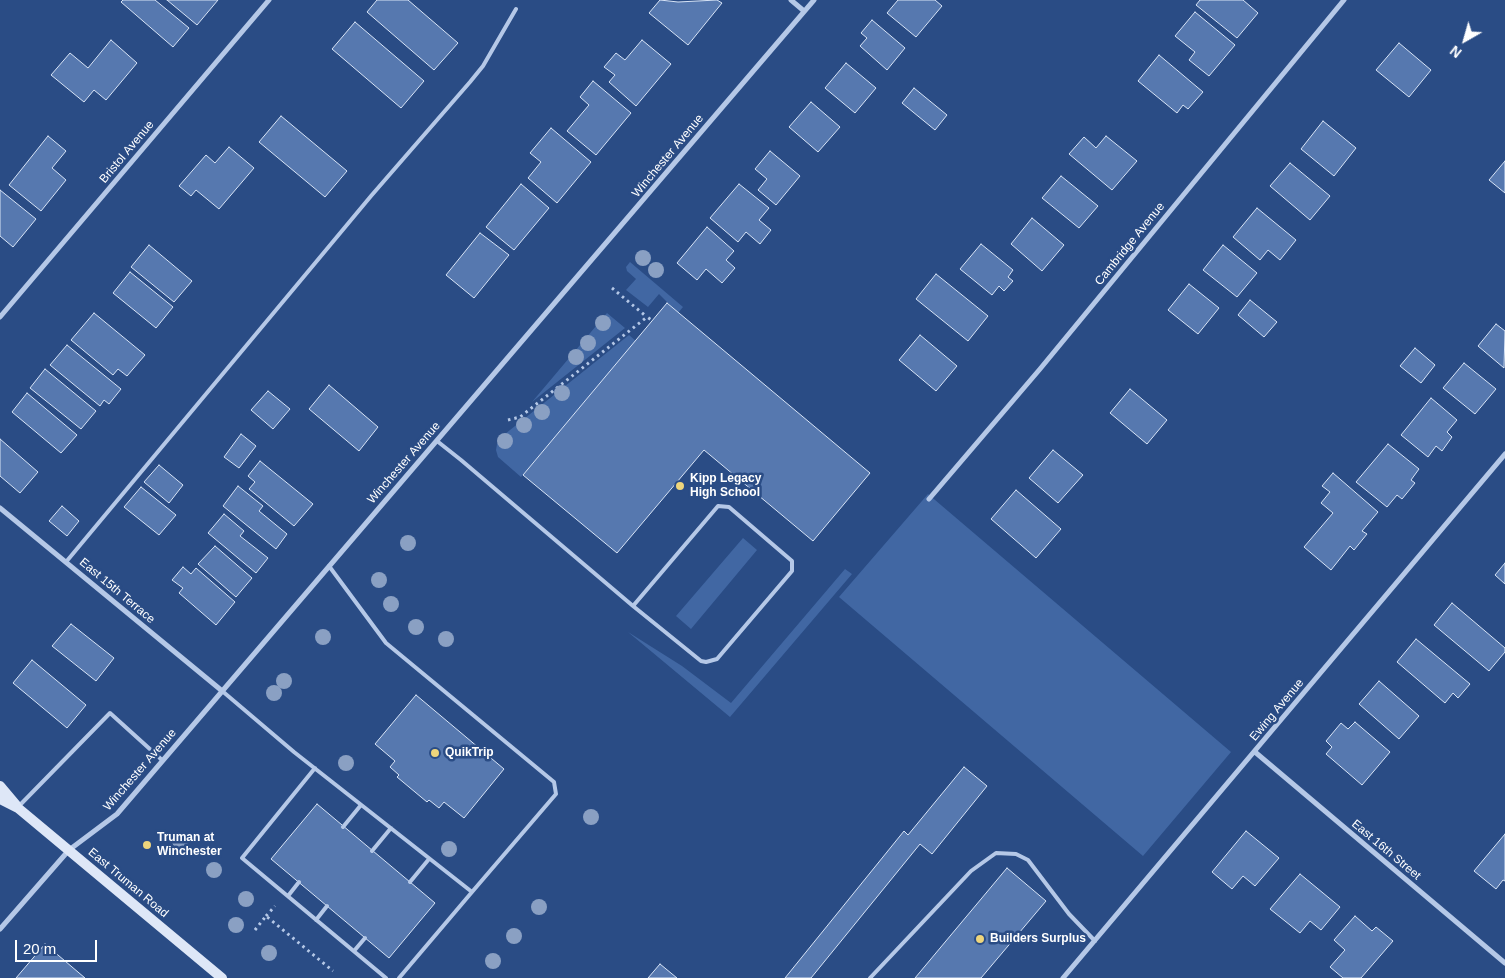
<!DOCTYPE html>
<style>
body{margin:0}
#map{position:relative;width:1505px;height:978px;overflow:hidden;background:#2a4c85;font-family:Arial,sans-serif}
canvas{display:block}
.north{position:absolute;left:1440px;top:15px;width:50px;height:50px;-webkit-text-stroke:4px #2a4c85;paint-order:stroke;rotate:218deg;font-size:14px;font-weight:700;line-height:20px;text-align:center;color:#fff}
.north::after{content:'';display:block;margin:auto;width:18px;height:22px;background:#fff;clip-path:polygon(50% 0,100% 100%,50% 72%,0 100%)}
.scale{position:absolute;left:15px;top:940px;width:82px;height:22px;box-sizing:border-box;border:2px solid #fff;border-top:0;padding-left:6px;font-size:15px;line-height:18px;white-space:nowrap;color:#fff;-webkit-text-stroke:4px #2a4c85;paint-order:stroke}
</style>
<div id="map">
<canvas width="1505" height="978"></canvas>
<div class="north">N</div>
<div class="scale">20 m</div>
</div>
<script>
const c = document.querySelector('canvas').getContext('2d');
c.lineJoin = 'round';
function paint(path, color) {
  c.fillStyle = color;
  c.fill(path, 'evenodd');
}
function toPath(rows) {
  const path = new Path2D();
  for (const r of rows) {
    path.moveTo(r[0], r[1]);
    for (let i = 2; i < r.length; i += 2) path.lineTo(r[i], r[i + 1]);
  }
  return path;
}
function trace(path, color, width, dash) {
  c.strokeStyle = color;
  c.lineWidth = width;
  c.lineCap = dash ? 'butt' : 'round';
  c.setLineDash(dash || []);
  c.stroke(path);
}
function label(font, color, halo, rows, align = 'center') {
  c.font = font + ' Arial,sans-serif';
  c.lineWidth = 5;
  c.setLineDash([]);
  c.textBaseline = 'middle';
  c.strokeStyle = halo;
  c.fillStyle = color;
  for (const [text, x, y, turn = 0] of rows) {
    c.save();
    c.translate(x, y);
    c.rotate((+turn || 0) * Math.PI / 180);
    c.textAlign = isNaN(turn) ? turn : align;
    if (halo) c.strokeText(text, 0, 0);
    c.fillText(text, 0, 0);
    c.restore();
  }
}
paint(toPath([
 [630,262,683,307,678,313,659,294,648,307,626,290,636,279,627,271,626,267],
 [607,313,625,328,532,402],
 [629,335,636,341,521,477,498,457,496,450,497,444,505,434],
 [928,494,1231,752,1143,856,839,597],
 [743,538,757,550,691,629,676,616],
 [845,569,852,574,730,717,628,632,682,666,731,703]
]), '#4167a3');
const building = toPath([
 [123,0,155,0,189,28,173,47,121,2,123,0],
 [167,0,218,0,197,25,167,0],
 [377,0,408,0,458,43,434,70,367,12,377,0],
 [660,0,678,2,717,0,722,3,688,45,649,13,660,0],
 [898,0,935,0,942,6,916,37,887,13,898,0],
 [1200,0,1243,0,1258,13,1237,38,1196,5,1200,0],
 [1195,12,1235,45,1209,76,1189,60,1195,52,1175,36,1195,12],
 [872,20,905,48,887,70,860,46,867,38,861,33,872,20],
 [355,22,424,81,401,108,332,49,355,22],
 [111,40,137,63,106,100,94,90,84,102,51,75,70,53,88,68,111,40],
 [642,40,671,64,636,106,609,82,615,75,604,67,616,53,625,60,642,40],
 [1399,43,1431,70,1409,97,1376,70,1399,43],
 [1159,55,1203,92,1188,109,1183,105,1177,113,1138,81,1159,55],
 [846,63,876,88,855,113,825,88,846,63],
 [593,81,631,113,596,155,567,131,589,105,580,97,593,81],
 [914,88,947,115,935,130,902,103,914,88],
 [811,102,840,127,818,152,789,127,811,102],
 [281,116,347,171,325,197,259,142,281,116],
 [1323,121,1356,148,1334,176,1301,149,1323,121],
 [551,128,591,162,557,203,528,178,541,162,530,153,551,128],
 [48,136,66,151,52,168,66,180,41,211,9,185,48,136],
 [1106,136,1137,161,1112,190,1069,154,1084,137,1096,148,1106,136],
 [229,147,254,168,219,209,196,190,191,196,179,186,206,155,215,163,229,147],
 [770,151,800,176,776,205,758,190,767,179,755,169,770,151],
 [1505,161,1505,193,1489,180,1505,161],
 [1290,163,1330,196,1310,220,1270,186,1290,163],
 [1061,176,1098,206,1079,228,1042,198,1061,176],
 [521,184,549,208,514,250,486,227,521,184],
 [739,184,769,208,759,220,771,230,760,244,746,232,738,242,710,218,739,184],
 [0,190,36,219,13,247,0,236,0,190],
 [1257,208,1296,240,1280,260,1268,250,1260,260,1233,237,1257,208],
 [1032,218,1064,245,1042,271,1011,244,1032,218],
 [707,227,734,251,726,260,735,268,722,283,706,269,697,280,677,263,707,227],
 [480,233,509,255,474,298,446,275,480,233],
 [981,244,1013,270,1008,277,1013,281,1004,291,999,286,992,295,960,269,981,244],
 [149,245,192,281,174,302,131,267,149,245],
 [1223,245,1257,273,1237,297,1203,270,1223,245],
 [130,272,173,307,156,328,113,293,130,272],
 [936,274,988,316,968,341,916,299,936,274],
 [1189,284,1219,308,1198,334,1168,310,1189,284],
 [1250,300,1277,322,1264,337,1238,315,1250,300],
 [667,303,870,473,813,541,704,450,617,553,523,475,667,303],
 [94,313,145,355,127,376,118,369,113,375,71,340,94,313],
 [1496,324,1505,331,1504,368,1478,346,1496,324],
 [920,335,957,366,936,391,899,360,920,335],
 [67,345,121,389,109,404,104,400,100,406,50,365,67,345],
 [1415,348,1435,365,1421,383,1400,366,1415,348],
 [1464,363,1496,389,1475,414,1443,388,1464,363],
 [45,369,96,411,81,429,30,388,45,369],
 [329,385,378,427,359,451,309,409,329,385],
 [1130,389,1167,420,1147,444,1110,413,1130,389],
 [268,391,290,409,273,429,251,410,268,391],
 [27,393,77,435,61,453,12,412,27,393],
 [1431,398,1457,420,1447,432,1452,437,1442,451,1436,446,1428,457,1401,435,1431,398],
 [241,434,256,446,239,468,224,457,241,434],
 [0,439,38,472,20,493,0,476,0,439],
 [1388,444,1419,469,1411,480,1415,483,1402,499,1397,495,1387,507,1356,482,1388,444],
 [1053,450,1083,475,1058,503,1029,478,1053,450],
 [260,461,313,504,294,526,249,489,255,482,248,476,260,461],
 [159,465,183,485,169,503,144,482,159,465],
 [1333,473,1378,512,1362,531,1367,534,1354,550,1350,546,1331,570,1304,547,1333,513,1321,503,1330,492,1322,486,1333,473],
 [238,486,263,506,259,511,287,534,276,549,223,506,238,486],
 [141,487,176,515,159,535,124,507,141,487],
 [1016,490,1061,529,1036,558,991,519,1016,490],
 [62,506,79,521,67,536,49,521,62,506],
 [224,514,244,531,240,536,268,558,256,573,208,533,224,514],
 [215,546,252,578,236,597,198,564,215,546],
 [1505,563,1505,584,1495,575,1505,563],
 [183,567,191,574,196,568,235,602,216,625,179,593,183,588,172,580,183,567],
 [1452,603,1505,648,1505,652,1489,671,1434,625,1452,603],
 [71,624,114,658,96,681,52,646,71,624],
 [1416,639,1470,684,1458,698,1453,693,1445,703,1397,662,1416,639],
 [32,660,86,705,67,728,13,683,32,660],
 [1379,681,1419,716,1399,739,1359,704,1379,681],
 [416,695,504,769,464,818,444,802,439,808,429,800,427,802,397,777,399,775,390,767,395,761,375,744,416,695],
 [1355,722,1390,752,1362,785,1326,754,1332,747,1326,741,1341,723,1348,729,1355,722],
 [964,767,987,786,932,854,920,844,811,978,785,978,904,831,908,835,964,767],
 [317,804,435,903,389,958,271,859,317,804],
 [1246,831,1279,858,1255,886,1243,876,1232,889,1212,872,1246,831],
 [1505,834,1505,881,1503,880,1496,889,1474,871,1505,834],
 [1007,868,1046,901,981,978,915,978,1007,868],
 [1300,874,1340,907,1321,930,1310,921,1300,933,1270,909,1300,874],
 [1355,916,1372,931,1376,927,1393,941,1361,978,1343,978,1330,967,1345,950,1334,940,1355,916],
 [45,944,85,978,16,978,45,944],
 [660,964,677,978,648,978,660,964]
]);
paint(building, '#5678af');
trace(building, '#d8e4f6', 1);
trace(toPath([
 [612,288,647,317],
 [508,420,520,417,647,317,653,321],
 [266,916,275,906],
 [255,930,266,916,333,971]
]), '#b5c8e7', 3, [2.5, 4]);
trace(toPath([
 [437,441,461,460,633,606,701,661,706,662,717,659,792,571,792,561,729,507,718,506,633,606],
 [66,562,371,196,470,82,483,66,516,9],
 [329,566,386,643,554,782,556,794,472,892],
 [221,690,294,752,472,892,399,978],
 [315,768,242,858,386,978],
 [19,806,110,713,162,760],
 [343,827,361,805],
 [372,851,391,828],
 [410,882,429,859],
 [288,896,299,882],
 [316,920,327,906],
 [354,951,365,938],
 [870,978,971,871,996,853,1016,854,1028,860,1069,914,1095,941]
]), '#b5c8e7', 4);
trace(toPath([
 [791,0,804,11],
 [0,317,269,0],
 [929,499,1040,369,1344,0],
 [0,508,221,690],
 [1255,752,1505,963],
 [0,929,69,850,117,814,814,0],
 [1063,978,1505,454]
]), '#b5c8e7', 5);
trace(toPath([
 [0,786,16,805],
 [0,799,18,808,222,978]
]), '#dee7f7', 10);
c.fillStyle = '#8aa0c3';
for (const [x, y] of [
 [643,258],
 [656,270],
 [603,323],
 [588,343],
 [576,357],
 [562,393],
 [542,412],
 [524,425],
 [505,441],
 [408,543],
 [379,580],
 [391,604],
 [416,627],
 [323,637],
 [446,639],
 [284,681],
 [274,693],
 [346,763],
 [591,817],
 [180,841],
 [449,849],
 [214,870],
 [246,899],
 [539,907],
 [236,925],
 [514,936],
 [269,953],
 [493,961]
]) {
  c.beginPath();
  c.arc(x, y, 8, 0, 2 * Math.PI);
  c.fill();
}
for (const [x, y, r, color] of [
 [680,486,5,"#eed57c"],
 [435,753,5,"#eed57c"],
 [147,845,5,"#eed57c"],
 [980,939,5,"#eed57c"]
]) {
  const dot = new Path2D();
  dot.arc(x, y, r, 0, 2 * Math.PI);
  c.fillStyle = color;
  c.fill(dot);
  trace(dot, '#2a4c85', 2);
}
label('12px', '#fff', '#2a4c85', [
 ["Bristol Avenue",127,152,-50],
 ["Winchester Avenue",668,156,-50],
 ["Cambridge Avenue",1130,244,-51],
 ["Winchester Avenue",404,463,-49],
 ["East 15th Terrace",117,591,40],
 ["Ewing Avenue",1277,710,-50],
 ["Winchester Avenue",140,770,-49],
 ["East 16th Street",1386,850,40],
 ["East Truman Road",128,883,40]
]);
label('bold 12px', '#fff', '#2a4c85', [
 ["Kipp Legacy",690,479],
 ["High School",690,493],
 ["QuikTrip",445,753],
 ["Truman at",157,838],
 ["Winchester",157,852],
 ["Builders Surplus",990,939]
], 'left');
</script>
